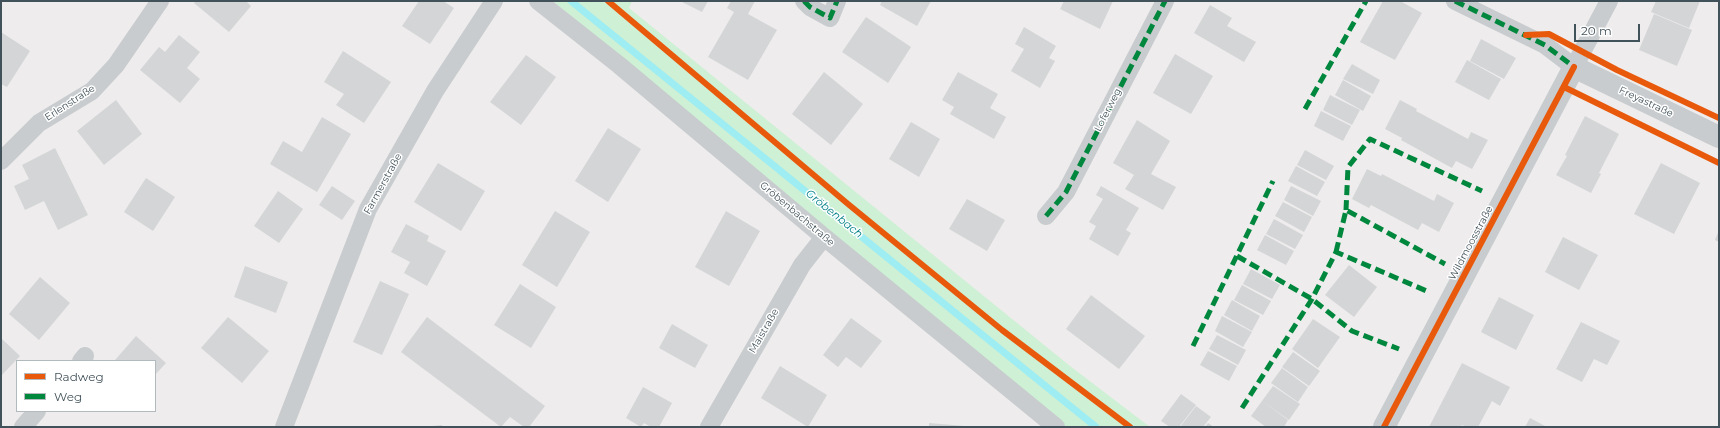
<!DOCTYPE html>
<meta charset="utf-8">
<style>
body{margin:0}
#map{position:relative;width:1720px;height:428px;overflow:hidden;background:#eeecec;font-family:Montserrat,sans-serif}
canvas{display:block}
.frame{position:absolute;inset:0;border:2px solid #42525a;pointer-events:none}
.legend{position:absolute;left:16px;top:360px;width:140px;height:52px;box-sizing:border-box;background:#fff;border:1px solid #b3babd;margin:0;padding:5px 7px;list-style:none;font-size:12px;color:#42525a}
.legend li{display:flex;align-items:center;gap:8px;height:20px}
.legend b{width:20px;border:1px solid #b3babd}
.scale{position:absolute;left:1574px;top:24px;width:66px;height:18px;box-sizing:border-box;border:2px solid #42525a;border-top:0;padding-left:5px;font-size:12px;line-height:14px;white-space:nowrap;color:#42525a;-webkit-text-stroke:3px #fff;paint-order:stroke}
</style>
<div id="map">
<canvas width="1720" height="428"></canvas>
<div class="frame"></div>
<ul class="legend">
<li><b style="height:5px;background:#e8590c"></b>Radweg</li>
<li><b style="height:5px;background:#00873e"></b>Weg</li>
</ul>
<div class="scale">20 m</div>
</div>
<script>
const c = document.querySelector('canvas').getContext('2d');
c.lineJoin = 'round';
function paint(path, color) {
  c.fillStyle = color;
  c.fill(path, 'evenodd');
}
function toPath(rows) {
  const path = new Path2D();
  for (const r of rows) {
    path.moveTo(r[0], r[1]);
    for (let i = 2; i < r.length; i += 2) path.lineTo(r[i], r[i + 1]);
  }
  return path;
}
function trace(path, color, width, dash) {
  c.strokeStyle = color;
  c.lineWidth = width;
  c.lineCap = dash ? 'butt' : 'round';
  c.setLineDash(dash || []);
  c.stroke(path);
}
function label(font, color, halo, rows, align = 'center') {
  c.font = font + ' Montserrat,sans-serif';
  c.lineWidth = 3;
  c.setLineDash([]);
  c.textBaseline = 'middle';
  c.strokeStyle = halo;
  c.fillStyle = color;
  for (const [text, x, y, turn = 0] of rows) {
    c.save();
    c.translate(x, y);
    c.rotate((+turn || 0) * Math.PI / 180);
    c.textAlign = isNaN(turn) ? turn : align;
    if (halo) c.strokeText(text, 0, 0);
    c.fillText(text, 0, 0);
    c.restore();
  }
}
paint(toPath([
 [553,1,632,1,629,8,1070,366,1150,427,1064,427]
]), '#cef0d5');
trace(toPath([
 [571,1,1096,427]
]), '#9eedf2', 7);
paint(toPath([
 [196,1,246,1,251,6,229,32,194,3],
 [419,1,443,1,454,8,430,44,402,26],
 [680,1,708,1,702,12],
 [731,1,755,1,748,14,777,30,748,80,708,57,734,12,727,8],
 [882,1,931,1,917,26,880,5],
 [1064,1,1113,1,1100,29,1060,9],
 [1383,1,1400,1,1422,13,1395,60,1360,42],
 [1656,1,1700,1,1689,28,1651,12],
 [1210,5,1232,18,1227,26,1256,42,1244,62,1194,33],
 [1654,14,1692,30,1677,66,1639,50],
 [866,17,911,47,888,83,842,52],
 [1024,27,1056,46,1049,58,1055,61,1040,88,1011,71,1024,49,1015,44],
 [1,32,30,51,7,87,1,84],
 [179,35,200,52,187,68,200,79,180,103,140,70,159,47,165,52],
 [1481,39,1516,58,1504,79,1470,61],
 [343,51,391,82,364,123,336,105,344,94,324,82],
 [1175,54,1213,76,1191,114,1153,93],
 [526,55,556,77,521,125,490,102],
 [1467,60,1501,79,1489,100,1455,82],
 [1352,64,1380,80,1373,94,1343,79],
 [824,72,863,104,831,145,792,114],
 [958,72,998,94,990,108,1006,117,994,139,950,114,954,107,942,100],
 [1343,80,1371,96,1363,111,1335,95],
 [1330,95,1360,110,1352,125,1323,110],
 [116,100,142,134,104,165,77,131],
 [1400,100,1417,109,1416,111,1468,139,1471,132,1488,140,1472,169,1456,161,1452,168,1401,140,1402,138,1385,129],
 [1321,111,1351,126,1343,141,1314,126],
 [1585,116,1619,134,1599,173,1601,174,1591,193,1556,175,1567,156,1565,155],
 [322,117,351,134,317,192,270,164,283,141,302,152],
 [1137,120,1170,141,1151,174,1176,187,1163,210,1125,189,1134,175,1113,163],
 [911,122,940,139,919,177,889,159],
 [608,128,641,149,608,202,575,181],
 [55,148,88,215,58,230,44,201,25,210,14,186,29,179,22,165],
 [1305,150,1334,166,1326,180,1297,165],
 [438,163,485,191,461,231,414,202],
 [1661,163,1700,183,1674,234,1634,214],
 [1296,166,1325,182,1317,196,1288,181],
 [1367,169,1381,176,1382,174,1434,201,1437,194,1454,203,1439,232,1422,223,1418,230,1371,205,1369,208,1352,199],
 [146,178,175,197,153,231,124,212],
 [332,186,355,201,342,220,319,205],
 [1101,186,1139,208,1126,230,1131,233,1118,256,1089,239,1096,226,1089,222,1103,199,1096,195],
 [1291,186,1321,201,1313,216,1284,200],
 [278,191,303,209,279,243,254,226],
 [967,199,1005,220,987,251,949,229],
 [1283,202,1312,217,1304,232,1275,216],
 [555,211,590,232,557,287,522,265],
 [726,211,760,231,729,286,695,267],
 [1274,219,1303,235,1295,249,1266,234],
 [406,224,429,236,427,241,446,251,427,286,404,273,410,262,391,252],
 [1719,230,1719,242,1715,240],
 [1265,235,1294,251,1286,265,1257,250],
 [1563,237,1598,255,1579,290,1545,272],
 [1349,265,1377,287,1354,317,1325,295],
 [245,266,288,282,276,313,234,297],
 [1251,269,1280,285,1272,299,1243,284],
 [40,277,70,303,39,340,9,314],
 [380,281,409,294,382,355,353,342],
 [520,284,556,307,531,348,494,325],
 [1242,285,1271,301,1263,315,1234,300],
 [1091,295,1145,336,1119,369,1066,329],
 [1499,297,1534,315,1516,350,1481,332],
 [1232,300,1260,316,1252,331,1224,315],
 [1222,316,1252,332,1243,347,1215,331],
 [228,317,269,351,242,383,201,348],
 [427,317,545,406,529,427,524,427,510,417,501,427,401,352],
 [851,318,882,341,861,368,846,357,838,367,823,355],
 [1313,319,1340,337,1318,368,1292,349],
 [1581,322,1620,341,1607,365,1594,359,1582,382,1556,369],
 [672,324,708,345,695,368,659,348],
 [1217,335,1246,350,1238,365,1209,349],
 [136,336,166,363,155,375,155,361,115,360],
 [1,338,20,356,1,376],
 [1208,351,1237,366,1229,381,1200,365],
 [1293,352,1320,371,1309,386,1282,367],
 [1462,363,1510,387,1500,406,1492,401,1478,427,1467,427,1462,425,1461,427,1429,427],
 [780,366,827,395,808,427,761,398],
 [1282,368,1308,387,1298,402,1271,383],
 [1273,386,1300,404,1289,420,1262,401],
 [643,387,672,403,659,427,651,427,644,423,641,427,626,418],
 [1181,394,1196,405,1179,427,1170,427,1161,421],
 [1262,401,1288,420,1284,427,1266,427,1251,416],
 [1196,406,1211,417,1203,427,1180,427],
 [1530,418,1547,427,1525,427],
 [929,423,964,426,964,427,929,427],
 [1208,423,1214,427,1205,427],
 [442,425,442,427,432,427,432,426]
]), '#d4d5d7');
trace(toPath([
 [538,1,619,65,824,237,1056,427],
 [804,1,810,7,830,18,837,1],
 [1455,1,1545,45,1574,67,1609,1],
 [1,161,39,123,92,91,116,65,160,1],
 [1046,216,1066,192,1165,1],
 [81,361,85,356],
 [23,427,37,411],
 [284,427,368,209,435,91,494,1],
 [709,427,802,265,824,237]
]), '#c8ccce', 18);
trace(toPath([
 [1384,427,1574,67,1719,137]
]), '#c8ccce', 22);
trace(toPath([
 [804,1,810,7,830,18,837,1],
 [1455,1,1545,45,1574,67],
 [1305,109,1366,1],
 [1346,210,1348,167,1370,139,1482,191],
 [1046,216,1066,192,1165,1],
 [1336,252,1346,210,1445,264],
 [1237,256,1312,299,1352,331,1399,349],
 [1193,346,1273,181],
 [1242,408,1312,299,1336,252,1429,292]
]), '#00873e', 5, [10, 5]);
trace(toPath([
 [608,1,848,204,1002,330,1130,427],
 [1526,35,1549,34,1617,70,1719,118],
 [1564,87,1719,163],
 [1384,427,1574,67]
]), '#e8590c', 6);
label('10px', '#42525a', '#fff', [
 ["Freyastraße",1646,102,25],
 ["Erlenstraße",70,103,-33],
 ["Loferweg",1108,110,-63],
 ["Farmerstraße",383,184,-61],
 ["Gröbenbachstraße",797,214,40],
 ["Wildmoosstraße",1471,243,-62],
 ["Maistraße",764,331,-60]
]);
label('italic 11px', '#048088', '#fff', [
 ["Gröbenbach",834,214,39]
]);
</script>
